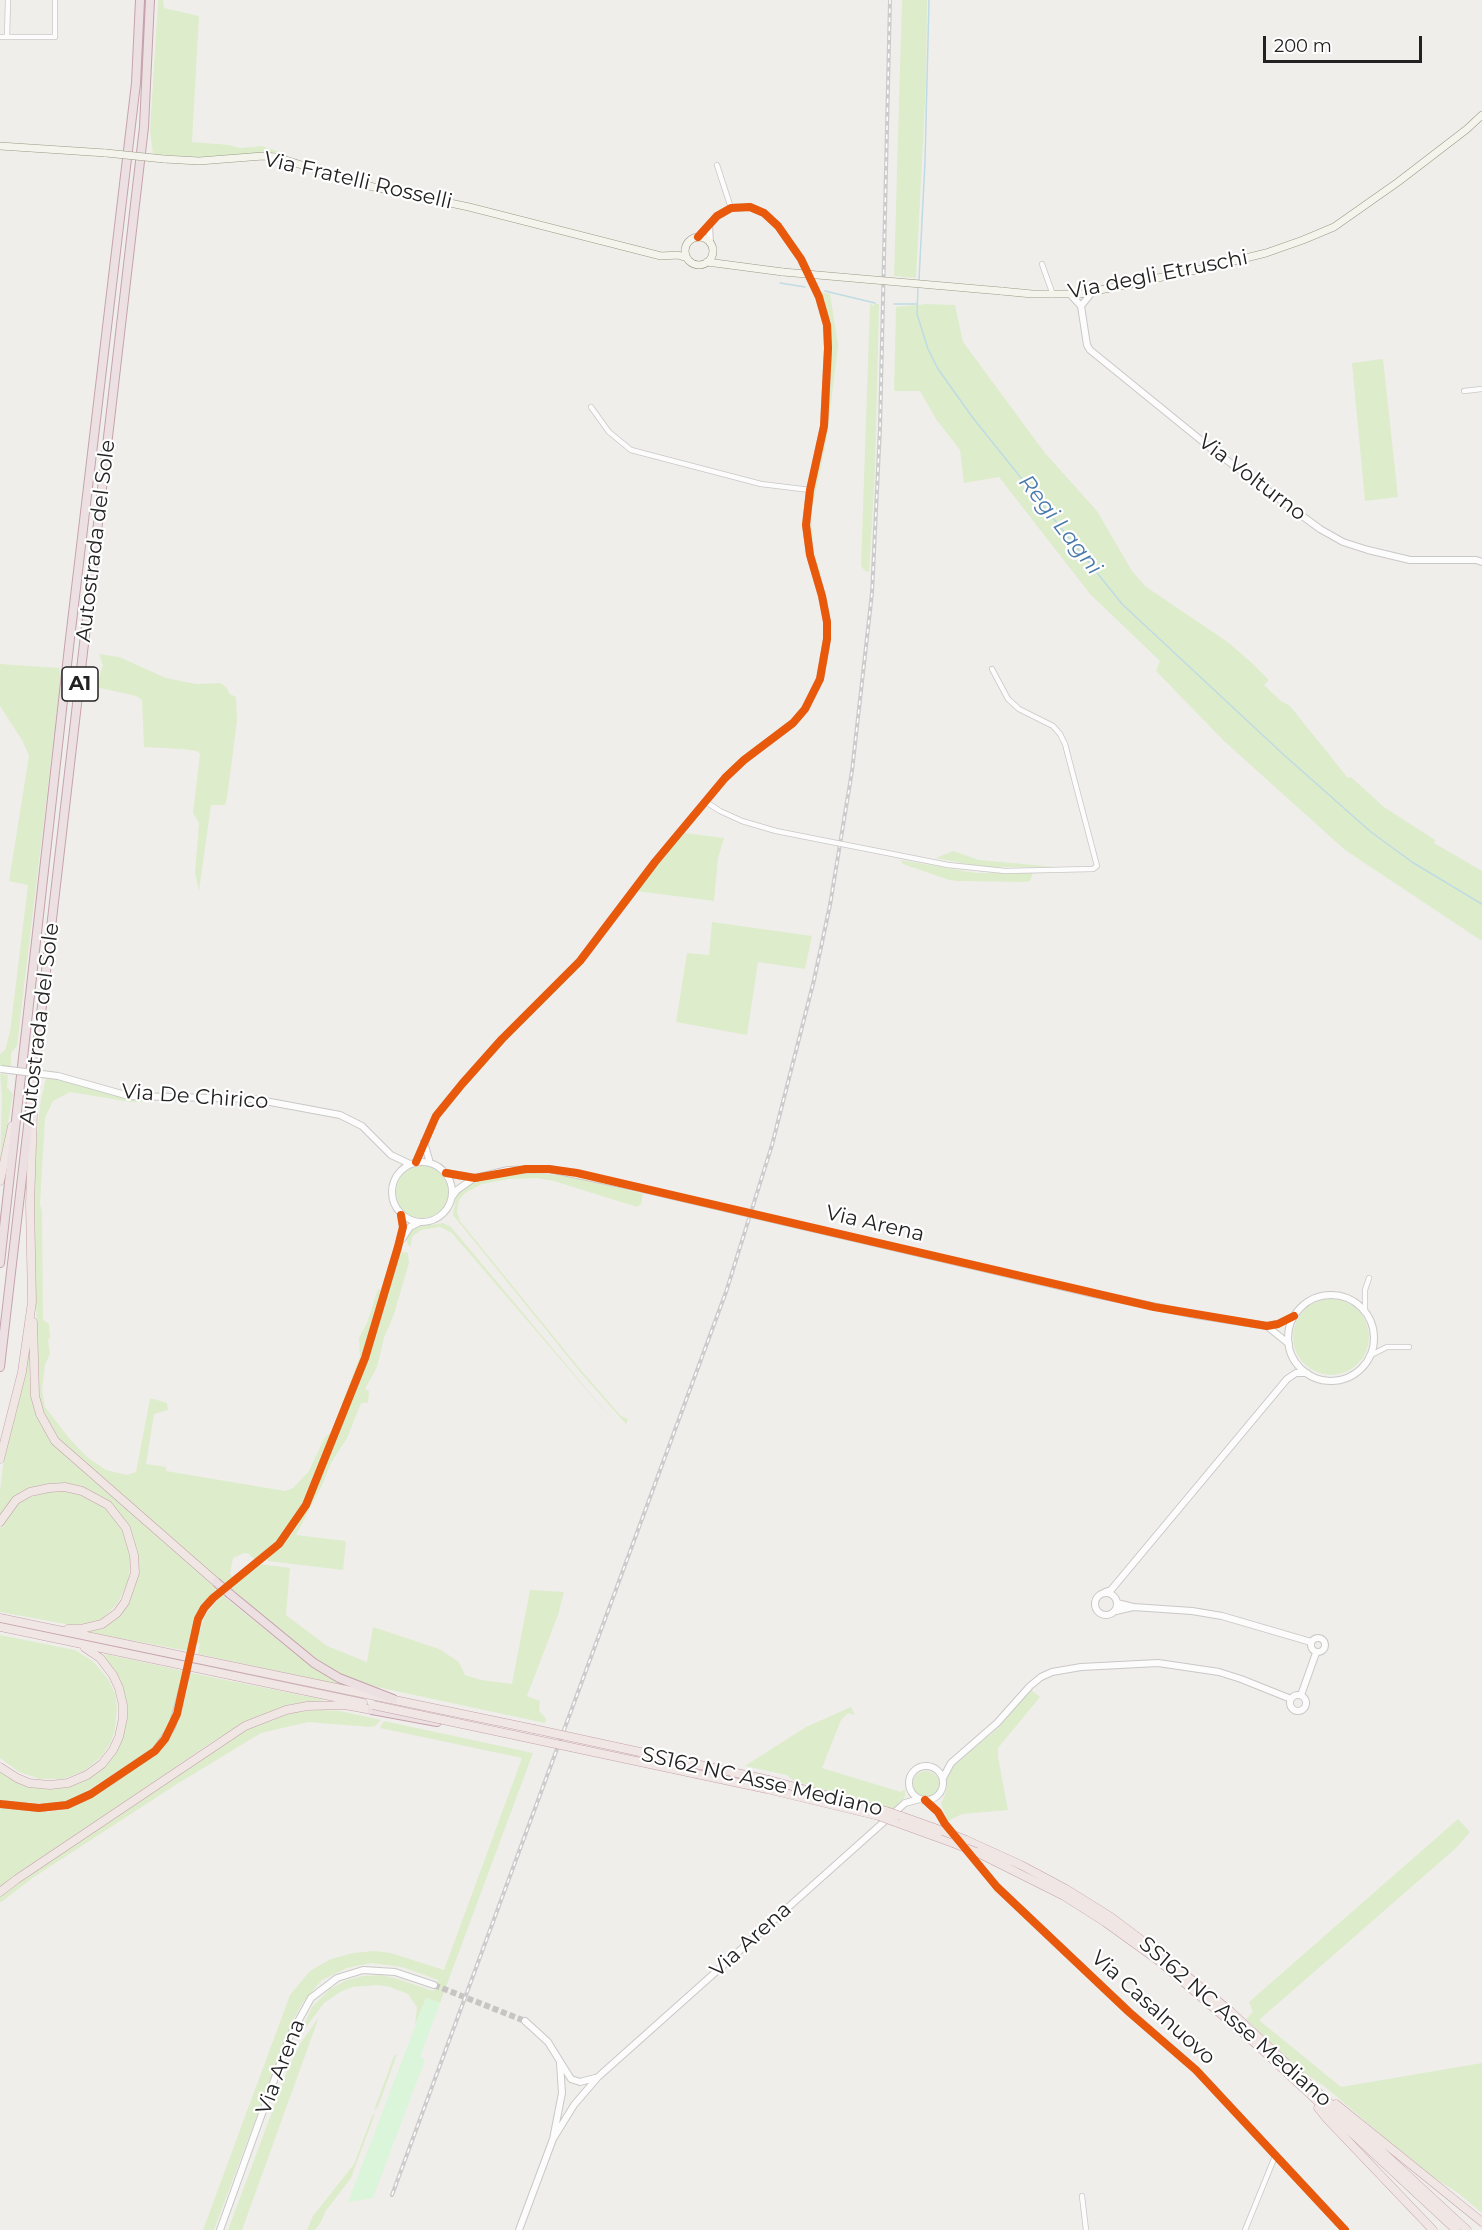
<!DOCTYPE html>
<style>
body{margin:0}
#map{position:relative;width:1482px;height:2230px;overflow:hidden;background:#f0eeeb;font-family:Montserrat,sans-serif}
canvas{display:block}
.scale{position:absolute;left:1263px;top:36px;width:159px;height:27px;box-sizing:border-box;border:3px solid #222;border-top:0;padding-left:8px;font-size:18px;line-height:21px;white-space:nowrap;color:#222;-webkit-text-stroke:4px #fff;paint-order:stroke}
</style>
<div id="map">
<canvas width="1482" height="2230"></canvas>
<div class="scale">200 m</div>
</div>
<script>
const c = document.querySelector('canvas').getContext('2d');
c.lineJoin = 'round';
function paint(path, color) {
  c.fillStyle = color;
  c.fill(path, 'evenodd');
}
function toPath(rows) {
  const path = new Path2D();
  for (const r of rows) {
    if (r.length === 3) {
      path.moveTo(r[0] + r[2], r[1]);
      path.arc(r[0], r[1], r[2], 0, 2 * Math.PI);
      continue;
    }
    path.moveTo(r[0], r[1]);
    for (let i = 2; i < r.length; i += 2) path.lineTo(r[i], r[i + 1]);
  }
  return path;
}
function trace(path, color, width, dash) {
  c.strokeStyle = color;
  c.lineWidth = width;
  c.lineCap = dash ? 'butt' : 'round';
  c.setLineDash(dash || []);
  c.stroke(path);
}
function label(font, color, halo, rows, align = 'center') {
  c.font = font + ' Montserrat,sans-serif';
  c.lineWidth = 4.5;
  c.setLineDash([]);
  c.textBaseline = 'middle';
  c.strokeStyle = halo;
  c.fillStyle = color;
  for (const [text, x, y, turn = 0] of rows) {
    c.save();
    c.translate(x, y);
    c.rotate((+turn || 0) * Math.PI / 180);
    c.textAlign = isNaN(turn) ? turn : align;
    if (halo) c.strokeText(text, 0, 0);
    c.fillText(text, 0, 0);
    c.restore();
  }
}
paint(toPath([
 [158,0,163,0,164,8,199,16,192,142,229,145,240,148,262,146,279,152,196,157,153,154,150,131],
 [902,0,927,0,927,2,926,82,916,278,894,276],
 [821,292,830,294,838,345,827,438,811,514,814,552,821,575,818,576,810,544,808,516,825,440,832,339,829,318],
 [870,303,873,306,875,304,879,304,875,470,869,572,865,571,861,566],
 [927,304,955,305,963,342,1045,453,1097,511,1132,571,1145,586,1229,643,1254,665,1269,680,1264,685,1281,701,1290,706,1348,778,1351,777,1384,807,1435,840,1434,843,1482,871,1482,941,1345,850,1224,741,1156,671,1160,661,1090,594,999,477,964,483,960,450,936,419,920,391,894,391,896,307],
 [1383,359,1398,497,1365,501,1352,363],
 [99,654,119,657,166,678,196,684,220,683,226,687,230,694,236,697,237,721,227,798,225,805,211,805,199,891,195,873,199,823,193,813,200,754,197,751,182,749,144,747,142,700,136,696,96,687,103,665],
 [0,664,59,668,61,677,17,1046,11,1053,11,1069,0,1067,0,1054,5,1050,10,1032,28,885,9,881,29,756,22,740,0,706],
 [685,833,724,838,718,858,714,901,636,891,669,850],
 [953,851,979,860,1056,867,981,867,936,858],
 [901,860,976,873,1033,873,1030,881,1024,882,958,881,949,880,903,864],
 [712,922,812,936,805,969,758,962,747,1035,676,1022,687,953,709,955],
 [0,1074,8,1075,7,1087,13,1094,0,1169,2,1096],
 [46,1078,61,1079,152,1099,153,1102,131,1102,70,1092,53,1101,45,1118,40,1204,42,1212,43,1320,49,1324,50,1337,48,1340,50,1354,45,1365,42,1390,45,1407,69,1438,87,1457,106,1470,127,1475,136,1472,150,1399,154,1399,167,1403,168,1410,154,1414,146,1464,166,1467,166,1471,285,1491,293,1488,309,1471,325,1437,331,1433,360,1356,359,1338,367,1323,378,1289,382,1291,358,1370,303,1505,284,1534,255,1560,248,1553,244,1553,233,1558,230,1574,233,1577,223,1585,56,1437,43,1413,39,1399,33,1207,35,1153,41,1099],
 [422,1192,26],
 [540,1173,580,1178,643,1194,641,1204,637,1207,554,1181,537,1178,509,1179,482,1184,465,1193,459,1200,457,1212,460,1221,580,1369,621,1416,628,1419,626,1424,581,1373,453,1215,456,1197,463,1188,472,1183,514,1174],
 [443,1223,451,1227,621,1430,452,1233,440,1227,421,1230,412,1237,411,1246,408,1245,406,1238,409,1231,415,1227],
 [405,1252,408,1253,409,1263,394,1314,384,1338,377,1367,365,1389,369,1391,368,1403,361,1403,347,1438,331,1463,323,1483,296,1535,346,1541,343,1570,268,1561,267,1558,291,1535,298,1525,318,1485,368,1357,400,1253],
 [1331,1337,38],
 [29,1347,37,1415,50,1439,60,1451,217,1589,201,1608,195,1621,188,1651,87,1632,116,1619,125,1607,136,1580,137,1565,118,1513,77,1487,17,1496,0,1515,0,1491,3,1465],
 [48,1491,72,1491,95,1500,113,1515,126,1535,131,1559,128,1583,117,1604,100,1621,76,1626,0,1612,0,1529,8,1514,18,1503,25,1499],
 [259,1564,290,1568,286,1615,327,1646,367,1662,373,1627,439,1649,459,1662,465,1675,481,1680,512,1684,530,1590,564,1592,558,1615,527,1696,540,1701,539,1711,546,1718,545,1723,377,1687,350,1679,307,1655,230,1589],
 [222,1595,299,1657,346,1686,198,1654,200,1644,196,1642,205,1615],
 [0,1635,75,1650,94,1662,108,1679,115,1693,117,1708,115,1730,110,1744,101,1757,84,1771,63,1779,40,1779,19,1772,0,1758],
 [105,1654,184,1671,174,1714,163,1736,152,1749,76,1798,55,1804,0,1801,0,1770,29,1786,47,1789,64,1787,86,1779,120,1741,125,1726,127,1705,123,1688,115,1673,103,1658],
 [191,1673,325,1700,296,1705,249,1721,215,1740,0,1887,0,1808,46,1812,64,1810,86,1801,156,1753,172,1734,181,1714],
 [1031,1690,1040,1697,998,1748,998,1757,1008,1810,962,1814,948,1821,941,1804,946,1792,947,1775,950,1769,998,1728],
 [851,1707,855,1715,848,1713,841,1720,822,1768,901,1792,905,1789,905,1797,893,1809,794,1781,787,1775,745,1766,806,1727],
 [320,1710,340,1711,381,1720,375,1726,370,1727,308,1722,261,1733,177,1784,34,1877,0,1903,0,1895,240,1732,266,1720,295,1712],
 [384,1721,533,1753,440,2003,426,1998,415,2025,417,2007,408,1994,390,1987,378,1985,352,1987,340,1992,324,2003,297,2039,312,2007,330,1989,347,1980,363,1976,382,1975,398,1979,433,1991,438,1980,402,1967,371,1963,347,1968,322,1980,303,2002,292,2022,214,2230,203,2230,290,1995,310,1971,331,1959,353,1953,374,1951,391,1953,444,1970,522,1758,380,1728],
 [926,1784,13],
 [1458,1819,1470,1832,1456,1848,1259,2020,1341,2087,1482,2063,1482,2213,1458,2193,1425,2172,1323,2085,1304,2073,1246,2019,1253,2012,1249,2002],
 [319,2017,242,2230,228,2230,288,2069,300,2044],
 [397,2054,378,2107,374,2110,394,2056],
 [375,2114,351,2178,325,2212,321,2222,315,2230,307,2230,313,2216,354,2164,372,2116]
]), '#ddeccb');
paint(toPath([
 [426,1998,440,2003,420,2057,425,2060,373,2198,348,2202]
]), '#daf5da');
trace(toPath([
 [919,280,925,162,929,0],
 [780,283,805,287],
 [918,288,917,314,928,349,938,369,973,418,1122,604,1284,755,1371,832,1412,862,1482,904],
 [825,291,875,303],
 [894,304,916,304]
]), '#bfdbe3', 1.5);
trace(toPath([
 [434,1985,525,2021]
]), '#c7c5c3', 6, [6, 3]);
const minor = toPath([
 [0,37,55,37,55,0],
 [7,37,8,0],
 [717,165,731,208],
 [1042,264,1053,295],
 [1464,391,1482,389],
 [591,407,609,432,631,450,761,484,810,490],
 [706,802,720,811,742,821,776,831],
 [948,865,1005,871,1093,869,1097,866,1065,744,1060,734,1053,726,1019,709,1008,699,992,669],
 [1365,1311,1365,1290,1369,1278],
 [1369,1356,1387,1347,1409,1347],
 [1082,2196,1086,2230],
 [1245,2230,1276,2154]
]);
const tertiary = toPath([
 [709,226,710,243],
 [1070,294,1081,306,1087,345,1090,350,1213,450,1320,529,1343,542,1368,550,1410,560,1476,560,1482,562],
 [1081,306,1093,291],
 [58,1076,129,1096,254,1099,340,1115,362,1126,391,1155,410,1164],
 [424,1142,430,1163],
 [422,1192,30],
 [416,1162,436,1116,462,1084,502,1039,580,961,655,862,725,778,744,760,793,723,805,709,820,679,827,639,827,622,822,596,810,555,806,525,810,490,824,426,828,348,827,325,819,297,801,259,778,226,764,213,750,207,731,208,717,216,698,237],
 [446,1173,475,1178,508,1170,549,1169,635,1187],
 [452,1197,457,1190,474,1178],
 [402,1239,410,1227,418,1223],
 [893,1247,1094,1294,1196,1315,1267,1326,1278,1324,1294,1316],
 [1331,1338,43],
 [1268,1327,1289,1344],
 [1105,1592,1111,1590,1287,1379,1296,1373,1307,1373],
 [1106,1604,11],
 [1133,1607,1192,1611,1222,1616,1311,1642],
 [1116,1611,1133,1607,1117,1603],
 [1318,1645,7],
 [191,1651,198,1619,204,1608,213,1598,279,1544,306,1505,365,1358,398,1247,403,1227,401,1215],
 [1298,1703,8],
 [1301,1695,1316,1653],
 [926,1783,17],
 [943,1778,951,1763,997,1723,1030,1686,1041,1677,1052,1672,1081,1667,1158,1663,1172,1665,1219,1672,1241,1679,1291,1699],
 [925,1800,938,1812,945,1824,997,1887,1129,2012,1196,2070,1345,2230],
 [0,1804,39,1808,67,1805,91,1794,155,1751,172,1727,187,1672],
 [525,2021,548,2042,571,2079,580,2082,595,2078],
 [553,2139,574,2105,598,2077,905,1803,920,1799],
 [220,2230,290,2036,311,1998,337,1978,363,1970,395,1972,434,1985],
 [519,2230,553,2139,562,2093,560,2063]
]);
const secondary = toPath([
 [0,146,106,153],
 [164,159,199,161,263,156,276,157,369,186,469,207,661,256,678,255,687,258],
 [699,251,14],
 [707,262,783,272],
 [1001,291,1032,294,1081,294,1201,269,1266,253,1303,240,1334,227,1398,182,1467,129,1482,115]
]);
const trunk = toPath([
 [0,1181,12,1126],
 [33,1322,35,1396,40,1414,55,1441,216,1582],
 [0,1459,22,1372,32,1302,30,1204,33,1113],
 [0,1522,16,1500,30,1492,49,1488,65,1487,82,1491,108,1505,126,1528,134,1555,135,1573,125,1602,117,1613,102,1624,81,1629,68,1629],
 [0,1618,534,1729],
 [0,1627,363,1703],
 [0,1767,17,1778,29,1783,50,1785,68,1783,87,1775,102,1764,113,1750,119,1737,123,1718,123,1705,119,1688,113,1675,100,1658,85,1648],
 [769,1780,886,1811],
 [767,1789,879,1816],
 [901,1816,943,1831],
 [895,1822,953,1843],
 [966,1840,1021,1865,1066,1889,1111,1917,1160,1954,1230,2011,1467,2230],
 [976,1852,1064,1896,1105,1922,1159,1961,1256,2044,1456,2230],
 [0,1892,17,1879,245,1726,286,1710,307,1706,345,1705,372,1710],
 [1336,2104,1482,2222],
 [1318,2108,1327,2119,1433,2230]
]);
const motorway = toPath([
 [0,1263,69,647,136,83,140,0],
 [0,1367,144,127,150,0],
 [230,1594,314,1663,339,1678,393,1699],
 [372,1710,437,1722]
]);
trace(minor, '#c9c8c7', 6);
trace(tertiary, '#c9c8c7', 8);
trace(secondary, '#999a82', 8);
trace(trunk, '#c5a2ac', 9);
trace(motorway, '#c5a2ac', 10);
trace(minor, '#fdfcfc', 4.5);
trace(tertiary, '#fdfcfc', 6);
trace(secondary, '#f4f4ed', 7);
trace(trunk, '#f0e6e4', 8);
trace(motorway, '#ece0e2', 8);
const rail = toPath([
 [392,2195,726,1292,772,1145,814,980,830,905,852,771,872,593,880,428,890,0]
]);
trace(rail, '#ccc', 4);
trace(rail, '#fff', 1.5, [4.5]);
const minorBridge = toPath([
 [776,831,948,865]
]);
const tertiaryBridge = toPath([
 [1,1069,58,1076],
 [635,1187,893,1247]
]);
const secondaryBridge = toPath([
 [106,153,164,159],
 [783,272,1001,291]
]);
const trunkBridge = toPath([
 [373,1705,767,1789],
 [534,1729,769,1780],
 [886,1811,901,1816],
 [879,1816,895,1822],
 [943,1831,966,1840],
 [953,1843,976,1852]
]);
const motorwayBridge = toPath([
 [216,1582,230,1594]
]);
trace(minorBridge, '#c9c8c7', 6, []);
trace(tertiaryBridge, '#c9c8c7', 8, []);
trace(secondaryBridge, '#999a82', 8, []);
trace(trunkBridge, '#c5a2ac', 9, []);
trace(motorwayBridge, '#c5a2ac', 10, []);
trace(minorBridge, '#fdfcfc', 4.5);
trace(tertiaryBridge, '#fdfcfc', 6);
trace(secondaryBridge, '#f4f4ed', 7);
trace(trunkBridge, '#f0e6e4', 8);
trace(motorwayBridge, '#ece0e2', 8);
trace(toPath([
 [416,1162,436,1116,462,1084,502,1039,580,961,655,862,725,778,744,760,793,723,805,709,820,679,827,639,827,622,822,596,810,555,806,525,810,490,824,426,828,348,827,325,819,297,801,259,778,226,764,213,750,207,731,208,717,216,698,237],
 [446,1173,475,1178,526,1169,549,1169,577,1173,1154,1307,1267,1326,1278,1324,1294,1316],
 [925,1800,938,1812,945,1824,997,1887,1129,2012,1196,2070,1345,2230],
 [0,1804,39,1808,67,1805,91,1794,155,1751,165,1739,177,1714,198,1619,204,1608,213,1598,279,1544,306,1505,365,1358,398,1247,403,1227,401,1215]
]), '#e8590c', 8);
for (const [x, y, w] of [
 [80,684,36]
]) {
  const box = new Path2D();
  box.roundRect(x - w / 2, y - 17, w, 34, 4.5);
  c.fillStyle = '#fff';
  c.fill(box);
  trace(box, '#222', 1.5);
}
label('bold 20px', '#222', null, [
 ["A1",80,684]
]);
label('21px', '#222', '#fff', [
 ["Via Fratelli Rosselli",358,181,13],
 ["Via degli Etruschi",1158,275,-11],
 ["Via Volturno",1252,478,37],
 ["Autostrada del Sole",96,541,-83],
 ["Autostrada del Sole",40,1024,-83],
 ["Via De Chirico",195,1097,4],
 ["Via Arena",875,1224,13],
 ["SS162 NC Asse Mediano",762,1782,13],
 ["Via Arena",751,1940,-42],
 ["Via Casalnuovo",1153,2008,42],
 ["SS162 NC Asse Mediano",1235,2022,41],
 ["Via Arena",281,2067,-69]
]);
label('italic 22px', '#4a7aab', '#fff', [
 ["Regi Lagni",1060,525,52]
]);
</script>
